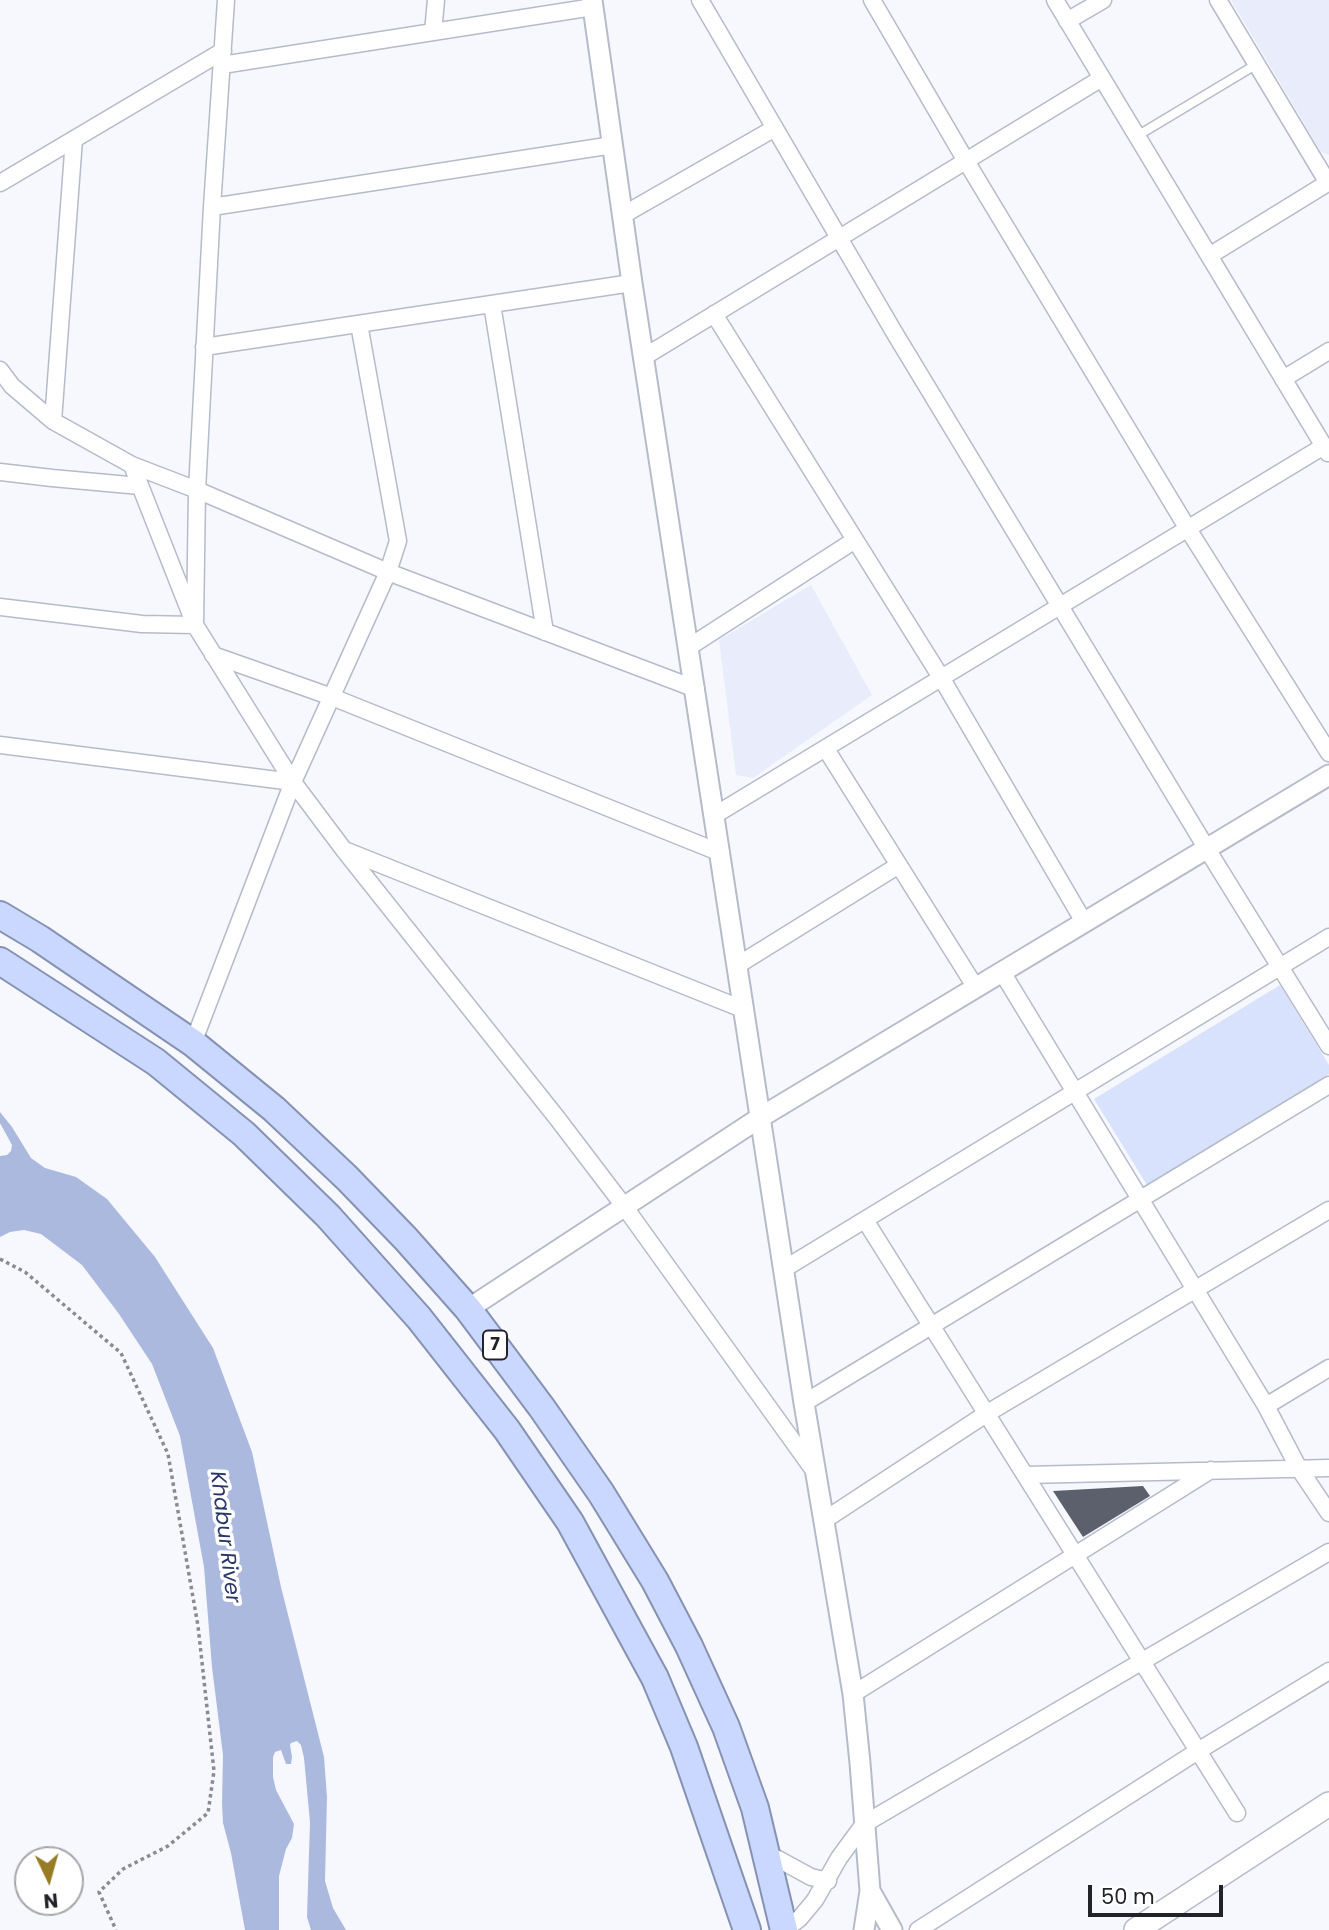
<!DOCTYPE html>
<style>
body{margin:0}
#map{position:relative;width:1329px;height:1930px;overflow:hidden;background:#f6f8fe;font-family:Poppins,sans-serif}
canvas{display:block}
.north{position:absolute;left:14px;top:1846px;width:70px;height:70px;box-sizing:border-box;background:#fff;border:2px solid #a6a7a9;border-radius:50%;rotate:175deg;font-size:19px;font-weight:700;line-height:28px;text-align:center;color:#212328}
.north::after{content:'';display:block;margin:auto;width:24px;height:32px;background:#987c25;clip-path:polygon(50% 0,100% 100%,50% 72%,0 100%)}
.scale{position:absolute;left:1088px;top:1885px;width:135px;height:32px;box-sizing:border-box;border:4px solid #212328;border-top:0;padding-left:9px;font-size:21px;line-height:24px;white-space:nowrap;color:#212328;-webkit-text-stroke:5px #fff;paint-order:stroke}
</style>
<div id="map">
<canvas width="1329" height="1930"></canvas>
<div class="north">N</div>
<div class="scale">50 m</div>
</div>
<script>
const c = document.querySelector('canvas').getContext('2d');
c.lineJoin = 'round';
function paint(path, color) {
  c.fillStyle = color;
  c.fill(path, 'evenodd');
}
function toPath(rows) {
  const path = new Path2D();
  for (const r of rows) {
    path.moveTo(r[0], r[1]);
    for (let i = 2; i < r.length; i += 2) path.lineTo(r[i], r[i + 1]);
  }
  return path;
}
function trace(path, color, width, dash) {
  c.strokeStyle = color;
  c.lineWidth = width;
  c.lineCap = dash ? 'butt' : 'round';
  c.setLineDash(dash || []);
  c.stroke(path);
}
function label(font, color, halo, rows, align = 'center') {
  c.font = font + ' Poppins,sans-serif';
  c.lineWidth = 7;
  c.setLineDash([]);
  c.textBaseline = 'middle';
  c.strokeStyle = halo;
  c.fillStyle = color;
  for (const [text, x, y, turn = 0] of rows) {
    c.save();
    c.translate(x, y);
    c.rotate((+turn || 0) * Math.PI / 180);
    c.textAlign = isNaN(turn) ? turn : align;
    if (halo) c.strokeText(text, 0, 0);
    c.fillText(text, 0, 0);
    c.restore();
  }
}
paint(toPath([
 [1231,0,1329,0,1329,155,1321,152],
 [811,585,872,695,753,778,736,775,719,640]
]), '#e9edfb');
paint(toPath([
 [1280,985,1329,1065,1329,1074,1147,1185,1094,1099]
]), '#d8e2fd');
paint(toPath([
 [0,1112,12,1127,31,1158,45,1168,76,1177,107,1199,155,1257,213,1348,252,1452,281,1587,324,1757,327,1797,325,1881,333,1908,346,1930,311,1930,307,1917,310,1822,304,1758,301,1745,297,1741,291,1743,290,1745,292,1757,291,1764,286,1764,281,1750,275,1752,273,1757,273,1777,276,1790,294,1824,292,1838,286,1849,279,1876,279,1930,245,1930,231,1853,223,1823,222,1803,223,1755,212,1667,204,1567,180,1436,152,1364,119,1314,82,1265,41,1234,24,1230,10,1232,0,1237,0,1156,7,1155,11,1151,12,1145,0,1123]
]), '#acb9df');
paint(toPath([
 [1143,1486,1150,1496,1083,1537,1053,1491]
]), '#5c606d');
const service = toPath([
 [1137,136,1257,64]
]);
const minor = toPath([
 [700,0,894,332,1207,849,1329,1046],
 [872,0,966,161,1188,529,1329,753],
 [1055,0,1328,453],
 [1218,0,1328,183],
 [1067,21,1103,0],
 [433,32,436,0],
 [222,65,593,7],
 [0,183,223,51],
 [212,207,613,145],
 [623,215,775,128],
 [1209,256,1329,182],
 [492,304,545,632],
 [714,314,942,679,1084,922],
 [204,347,632,283],
 [644,357,1102,78],
 [0,370,12,386,53,421,132,465,197,490,388,572,696,689],
 [1283,379,1329,351],
 [53,421,74,139],
 [132,465,195,625,293,782,344,850,557,1118,624,1206,815,1472],
 [0,472,52,478,140,486],
 [0,607,142,624,195,625,197,490,212,207,226,0],
 [689,647,855,540],
 [213,655,332,697,721,853],
 [0,745,293,782],
 [826,749,976,988],
 [715,815,1324,446],
 [347,851,745,1010],
 [738,965,899,865],
 [1002,972,1266,1406,1298,1467,1329,1513],
 [193,1043,293,782,388,572,398,541,359,324],
 [865,1220,1237,1813],
 [784,1269,1329,937],
 [804,1403,1329,1085],
 [1266,1406,1329,1368],
 [1025,1475,1329,1468],
 [823,1521,986,1414,1329,1210],
 [853,1694,1211,1470],
 [766,1855,778,1859,811,1877,828,1881],
 [785,1930,800,1918,815,1900,839,1858,864,1824,1329,1552],
 [918,1930,1198,1751,1329,1671]
]);
const tertiary = toPath([
 [592,0,632,283,804,1403,853,1694,860,1763,870,1891,864,1930],
 [468,1309,761,1117,1329,775],
 [870,1891,892,1930]
]);
const secondary = toPath([
 [1136,1930,1329,1804]
]);
const trunk = toPath([
 [0,915,40,939,193,1043,274,1109,347,1178,406,1239,468,1309,542,1408,601,1493,655,1581,689,1646,726,1727,755,1808,784,1930],
 [0,961,156,1062,244,1134,328,1216,419,1318,507,1430,570,1522,655,1678,684,1747,747,1930]
]);
trace(service, '#b6bbc9', 11);
trace(minor, '#b6bbc9', 19);
trace(tertiary, '#b6bbc9', 23);
trace(secondary, '#b6bbc9', 26);
trace(trunk, '#8692b2', 30);
trace(toPath([
 [0,1259,25,1272,121,1353,168,1454,198,1626,214,1771,208,1813,168,1846,123,1869,99,1892,116,1930]
]), '#898b90', 3.5, [3.5, 3.5]);
trace(service, '#fff', 8);
trace(minor, '#fff', 16);
trace(tertiary, '#fff', 19);
trace(secondary, '#fff', 23);
trace(trunk, '#cad7fe', 26);
for (const [x, y, w] of [
 [495,1345,24]
]) {
  const box = new Path2D();
  box.roundRect(x - w / 2, y - 14.5, w, 29, 5);
  c.fillStyle = '#fff';
  c.fill(box);
  trace(box, '#212328', 2);
}
label('bold 18px', '#212328', null, [
 ["7",495,1345]
]);
label('italic 21px', '#293666', '#fff', [
 ["Khabur River",224,1537,83]
]);
</script>
